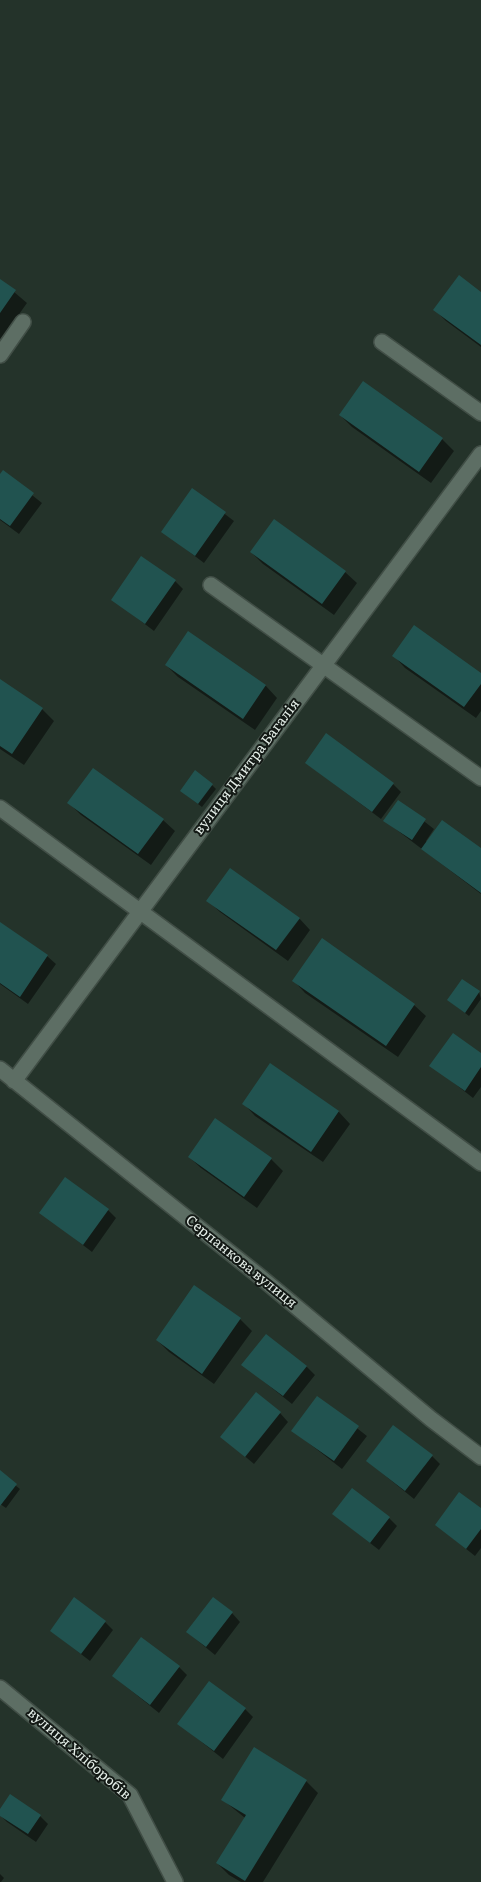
<!DOCTYPE html>
<meta charset="utf-8">
<style>
body{margin:0}
canvas{display:block;background:#24332a}
</style>
<canvas width="481" height="1882"></canvas>
<script>
const c = document.querySelector('canvas').getContext('2d');
c.lineJoin = 'round';
function paint(path, color) {
  c.fillStyle = color;
  c.fill(path, 'evenodd');
}
function toPath(rows) {
  const path = new Path2D();
  for (const r of rows) {
    path.moveTo(r[0], r[1]);
    for (let i = 2; i < r.length; i += 2) path.lineTo(r[i], r[i + 1]);
  }
  return path;
}
function trace(path, color, width, dash) {
  c.strokeStyle = color;
  c.lineWidth = width;
  c.lineCap = dash ? 'butt' : 'round';
  c.setLineDash(dash || []);
  c.stroke(path);
}
function label(font, color, halo, rows, align = 'center') {
  c.font = font + ' Literata,serif';
  c.lineWidth = 4;
  c.setLineDash([]);
  c.textBaseline = 'middle';
  c.strokeStyle = halo;
  c.fillStyle = color;
  for (const [text, x, y, turn = 0] of rows) {
    c.save();
    c.translate(x, y);
    c.rotate((+turn || 0) * Math.PI / 180);
    c.textAlign = isNaN(turn) ? turn : align;
    if (halo) c.strokeText(text, 0, 0);
    c.fillText(text, 0, 0);
    c.restore();
  }
}
paint(toPath([
 [0,280,27,303,0,341],
 [481,293,481,347,446,321,434,309],
 [363,383,442,439,454,451,431,483,352,427,340,415],
 [3,472,42,503,19,534,0,520,0,476],
 [192,489,234,521,204,563,163,532],
 [251,552,345,572,357,583,334,615,263,564],
 [175,581,183,589,154,631,113,600],
 [189,633,266,686,277,698,255,730,178,677,166,665],
 [394,656,481,674,481,711,476,718,405,668],
 [0,680,42,709,54,721,24,765,0,749],
 [306,763,393,784,401,792,381,819],
 [212,785,216,789,202,807,186,795],
 [398,801,434,829,426,841,427,842,481,849,481,894,385,821],
 [69,803,163,820,175,831,151,865,81,815],
 [208,901,299,918,310,930,288,961,220,912],
 [0,924,47,956,56,964,28,1004,0,984],
 [294,981,414,1005,426,1016,398,1057,305,993],
 [479,992,481,999,469,1016,448,1000],
 [481,1054,481,1087,473,1098,431,1065],
 [270,1065,339,1112,350,1124,323,1162,255,1116,244,1104],
 [216,1120,271,1159,283,1171,257,1208,201,1168,189,1157],
 [108,1210,116,1218,92,1252,41,1213],
 [195,1287,240,1319,252,1331,214,1384,169,1352,157,1340],
 [243,1365,306,1366,315,1375,292,1404],
 [317,1397,367,1436,342,1469,293,1431],
 [280,1413,288,1422,254,1464,222,1437],
 [432,1456,440,1464,414,1499,367,1461],
 [0,1473,20,1489,6,1508,0,1504],
 [481,1510,481,1548,475,1556,436,1525],
 [333,1514,389,1518,397,1526,379,1550],
 [232,1613,240,1622,215,1655,187,1632],
 [105,1622,113,1630,90,1661,51,1631],
 [179,1667,187,1675,159,1713,113,1676],
 [245,1709,253,1717,223,1759,179,1724],
 [306,1781,318,1793,263,1882,241,1882,229,1875,217,1863,245,1818,223,1800],
 [0,1811,40,1816,48,1824,36,1842,7,1822,0,1815],
 [0,1874,4,1878,1,1882,0,1882]
]), '#0007');
paint(toPath([
 [459,275,481,292,481,345,433,310],
 [0,279,16,290,0,313],
 [363,381,443,438,419,472,339,415],
 [3,470,34,493,10,526,0,519,0,474],
 [192,488,226,512,195,556,161,532],
 [274,519,346,571,322,604,250,552],
 [141,556,176,580,145,624,111,600],
 [414,625,481,673,481,684,464,707,392,656],
 [188,631,266,685,243,719,165,665],
 [0,679,43,708,12,754,0,746],
 [326,733,394,783,372,812,305,763],
 [93,768,164,819,138,854,67,803],
 [195,770,213,784,198,804,180,791],
 [398,800,426,819,412,840,383,821],
 [442,820,481,848,481,893,421,849],
 [230,868,300,918,276,950,206,901],
 [0,922,48,955,20,997,0,983],
 [322,938,415,1004,386,1046,292,981],
 [462,979,480,991,465,1013,447,1000],
 [453,1033,481,1053,481,1067,465,1091,429,1066],
 [270,1063,339,1111,311,1152,242,1104],
 [215,1118,272,1158,244,1197,188,1157],
 [65,1177,109,1209,83,1245,39,1213],
 [194,1285,241,1318,202,1374,156,1340],
 [266,1334,307,1366,283,1396,241,1365],
 [256,1392,281,1412,245,1457,220,1437],
 [317,1396,359,1426,334,1461,291,1431],
 [393,1425,433,1455,405,1491,366,1461],
 [0,1470,17,1484,0,1506],
 [352,1488,390,1517,370,1543,332,1514],
 [459,1492,481,1508,481,1529,466,1549,435,1525],
 [74,1597,106,1621,81,1654,50,1631],
 [213,1597,233,1612,206,1647,186,1632],
 [141,1637,180,1666,150,1705,112,1676],
 [209,1681,246,1708,214,1751,177,1724],
 [254,1747,307,1780,245,1881,216,1863,246,1815,221,1800],
 [10,1794,41,1815,28,1834,0,1816,0,1809]
]), '#215350');
const minor = toPath([
 [382,342,481,413],
 [0,355,23,322],
 [211,585,481,778],
 [0,808,481,1163],
 [0,1069,258,1275,431,1419,481,1457],
 [14,1081,481,454],
 [0,1688,130,1795,175,1882]
]);
trace(minor, '#414e46', 18);
trace(minor, '#5d6e64', 15);
label('14px', '#e4eee8', '#131915', [
 ["вулиця Дмитра Багалія",247,767,-53],
 ["Серпанкова вулиця",241,1262,39],
 ["вулиця Хліборобів",79,1754,41]
]);
</script>
